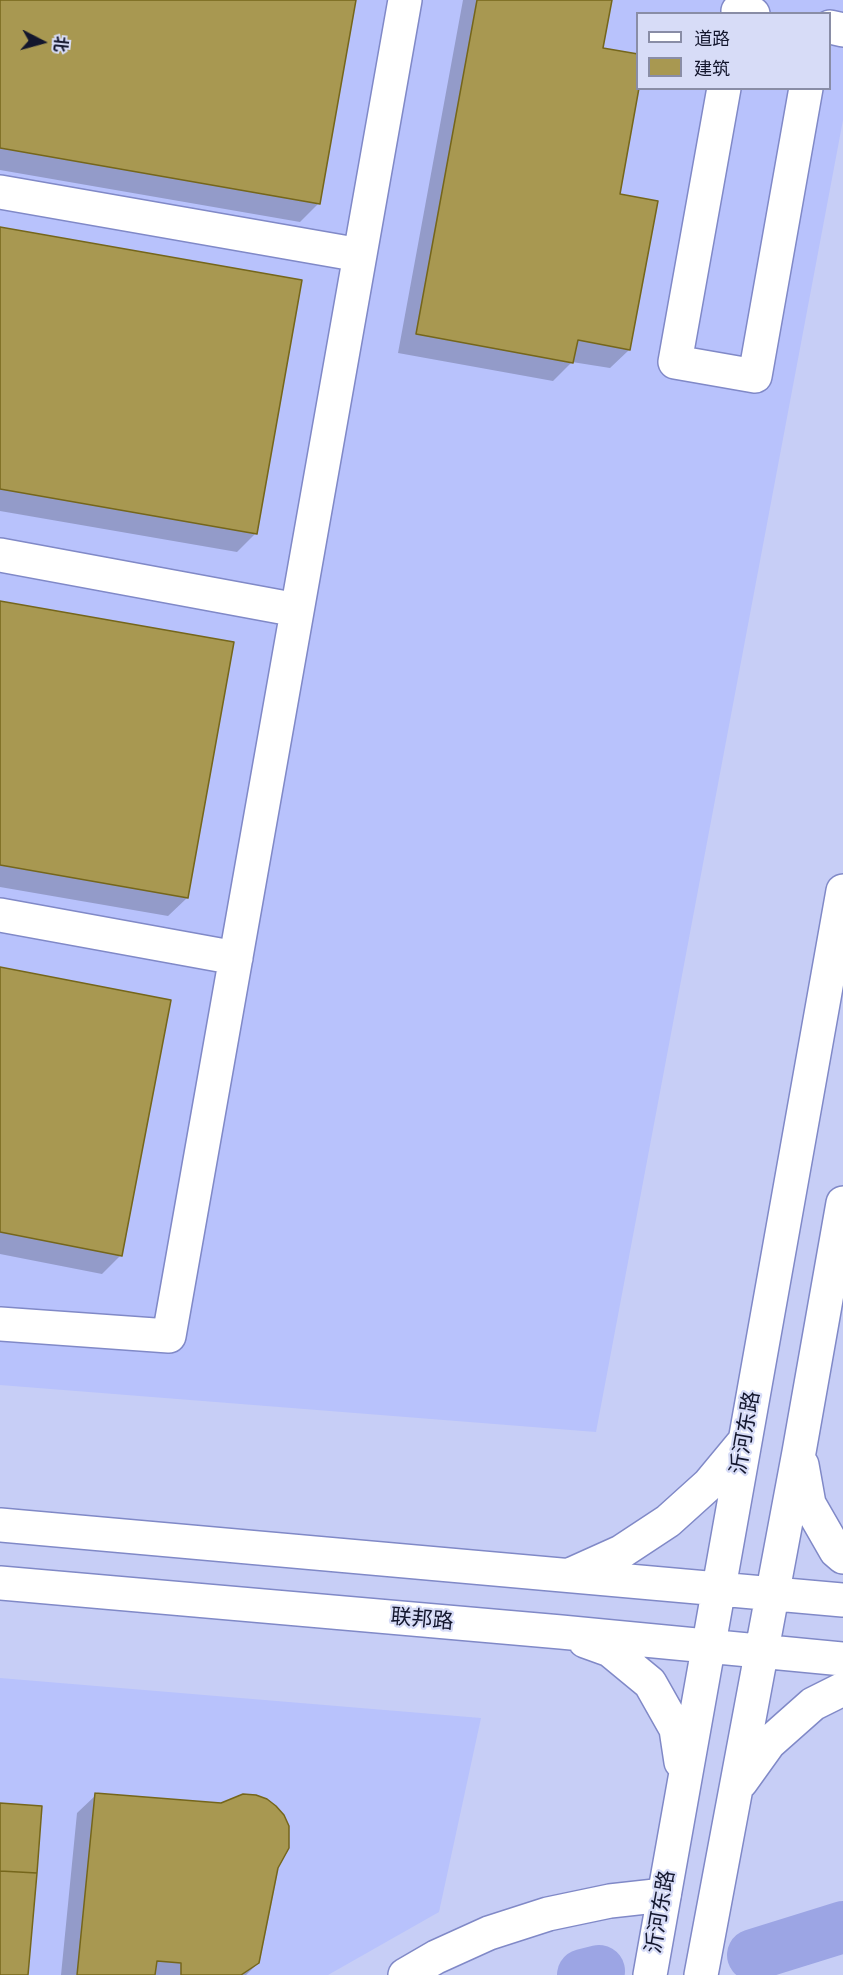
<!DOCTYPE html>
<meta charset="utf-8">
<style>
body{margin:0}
#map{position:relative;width:843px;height:1975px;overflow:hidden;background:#c7cef6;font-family:Arial,"Noto Sans SC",sans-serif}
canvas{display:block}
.legend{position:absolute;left:636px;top:12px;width:195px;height:78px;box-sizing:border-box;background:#d7dcf7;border:2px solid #898da6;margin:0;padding:8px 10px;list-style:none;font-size:18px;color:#13162d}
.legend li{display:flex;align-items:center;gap:12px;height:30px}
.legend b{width:30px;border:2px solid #898da6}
.north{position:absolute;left:12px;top:12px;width:60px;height:60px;-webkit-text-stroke:4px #d7dcf7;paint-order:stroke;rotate:96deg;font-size:16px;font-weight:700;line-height:24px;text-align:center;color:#13162d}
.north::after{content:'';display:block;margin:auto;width:21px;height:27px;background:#13162d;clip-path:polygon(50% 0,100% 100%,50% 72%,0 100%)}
</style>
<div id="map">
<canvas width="843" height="1975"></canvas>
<ul class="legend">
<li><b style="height:8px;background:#fff"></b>道路</li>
<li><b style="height:16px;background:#a89851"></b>建筑</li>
</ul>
<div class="north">北</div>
</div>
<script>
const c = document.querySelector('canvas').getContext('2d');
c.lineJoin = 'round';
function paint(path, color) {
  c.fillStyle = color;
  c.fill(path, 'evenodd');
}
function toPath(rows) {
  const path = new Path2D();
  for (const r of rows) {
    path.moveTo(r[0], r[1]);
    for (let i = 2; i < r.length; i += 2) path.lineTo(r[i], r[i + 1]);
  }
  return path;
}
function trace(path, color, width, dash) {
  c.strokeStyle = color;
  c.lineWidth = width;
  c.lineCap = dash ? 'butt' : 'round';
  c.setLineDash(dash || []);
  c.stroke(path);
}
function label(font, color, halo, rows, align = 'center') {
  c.font = font + ' Arial,"Noto Sans SC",sans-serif';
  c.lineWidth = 4.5;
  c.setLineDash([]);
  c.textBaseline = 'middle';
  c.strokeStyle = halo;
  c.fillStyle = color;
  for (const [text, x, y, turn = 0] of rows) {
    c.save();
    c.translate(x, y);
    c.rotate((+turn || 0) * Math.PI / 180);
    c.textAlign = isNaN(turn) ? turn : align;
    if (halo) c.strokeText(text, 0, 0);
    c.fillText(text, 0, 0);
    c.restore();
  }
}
paint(toPath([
 [0,0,843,0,843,120,596,1432,0,1385],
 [638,14,830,14,830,88,638,88],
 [0,1678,481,1718,439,1912,328,1975,0,1975]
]), '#b8c2fc');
paint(toPath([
 [0,0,354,0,319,203,300,222,0,170],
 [463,0,611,0,602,49,618,195,629,350,610,368,572,362,553,381,398,353],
 [0,228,256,533,237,552,0,511],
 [0,602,187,898,168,916,0,887],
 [0,969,121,1255,102,1274,0,1254],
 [96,1795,276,1868,258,1963,246,1975,61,1975,77,1813]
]), '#0003');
trace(toPath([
 [753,1955,843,1927],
 [583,1975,599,1971]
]), '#9ca5e4', 52);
const building = toPath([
 [0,0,356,0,320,204,0,148,0,0],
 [477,0,612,0,603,48,638,54,638,88,639,88,620,194,658,201,630,350,578,340,573,363,416,334,477,0],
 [0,227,302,280,257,534,0,489,0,227],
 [0,601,234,642,188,898,0,865,0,601],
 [0,967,171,1000,122,1256,0,1232,0,967],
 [95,1793,221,1803,243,1794,256,1795,267,1799,276,1806,284,1815,289,1826,289,1848,278,1868,259,1963,241,1975,181,1975,181,1963,157,1961,155,1975,77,1975,95,1793],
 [0,1803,42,1806,37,1873,0,1871,0,1803],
 [0,1871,37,1873,28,1975,0,1975,0,1871]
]);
paint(building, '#a89851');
trace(building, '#75661b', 1.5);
const minor = toPath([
 [738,11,753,14],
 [830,27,843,30],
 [724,88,675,362,755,376,806,88],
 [0,192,360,255],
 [0,555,297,610],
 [0,915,236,958],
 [0,1324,169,1336,405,0],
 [405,1975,436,1957,489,1933,548,1914,610,1901,664,1895]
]);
const major = toPath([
 [802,1465,809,1504,836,1551,843,1557],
 [0,1525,843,1600],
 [572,1574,621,1552,668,1521,709,1484,743,1443],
 [0,1583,561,1632,843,1659],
 [585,1641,610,1650,650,1683,676,1729,681,1762],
 [741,1782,769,1743,813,1704,843,1689],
 [650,1975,843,891],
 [701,1975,799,1452,843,1203]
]);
trace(minor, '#8089c7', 36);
trace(major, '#8089c7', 36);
trace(minor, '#fff', 33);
trace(major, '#fff', 33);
label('21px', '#13162d', '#d7dcf7', [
 ["沂河东路",746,1433,-80],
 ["联邦路",422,1620,5],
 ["沂河东路",661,1912,-80]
]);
</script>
